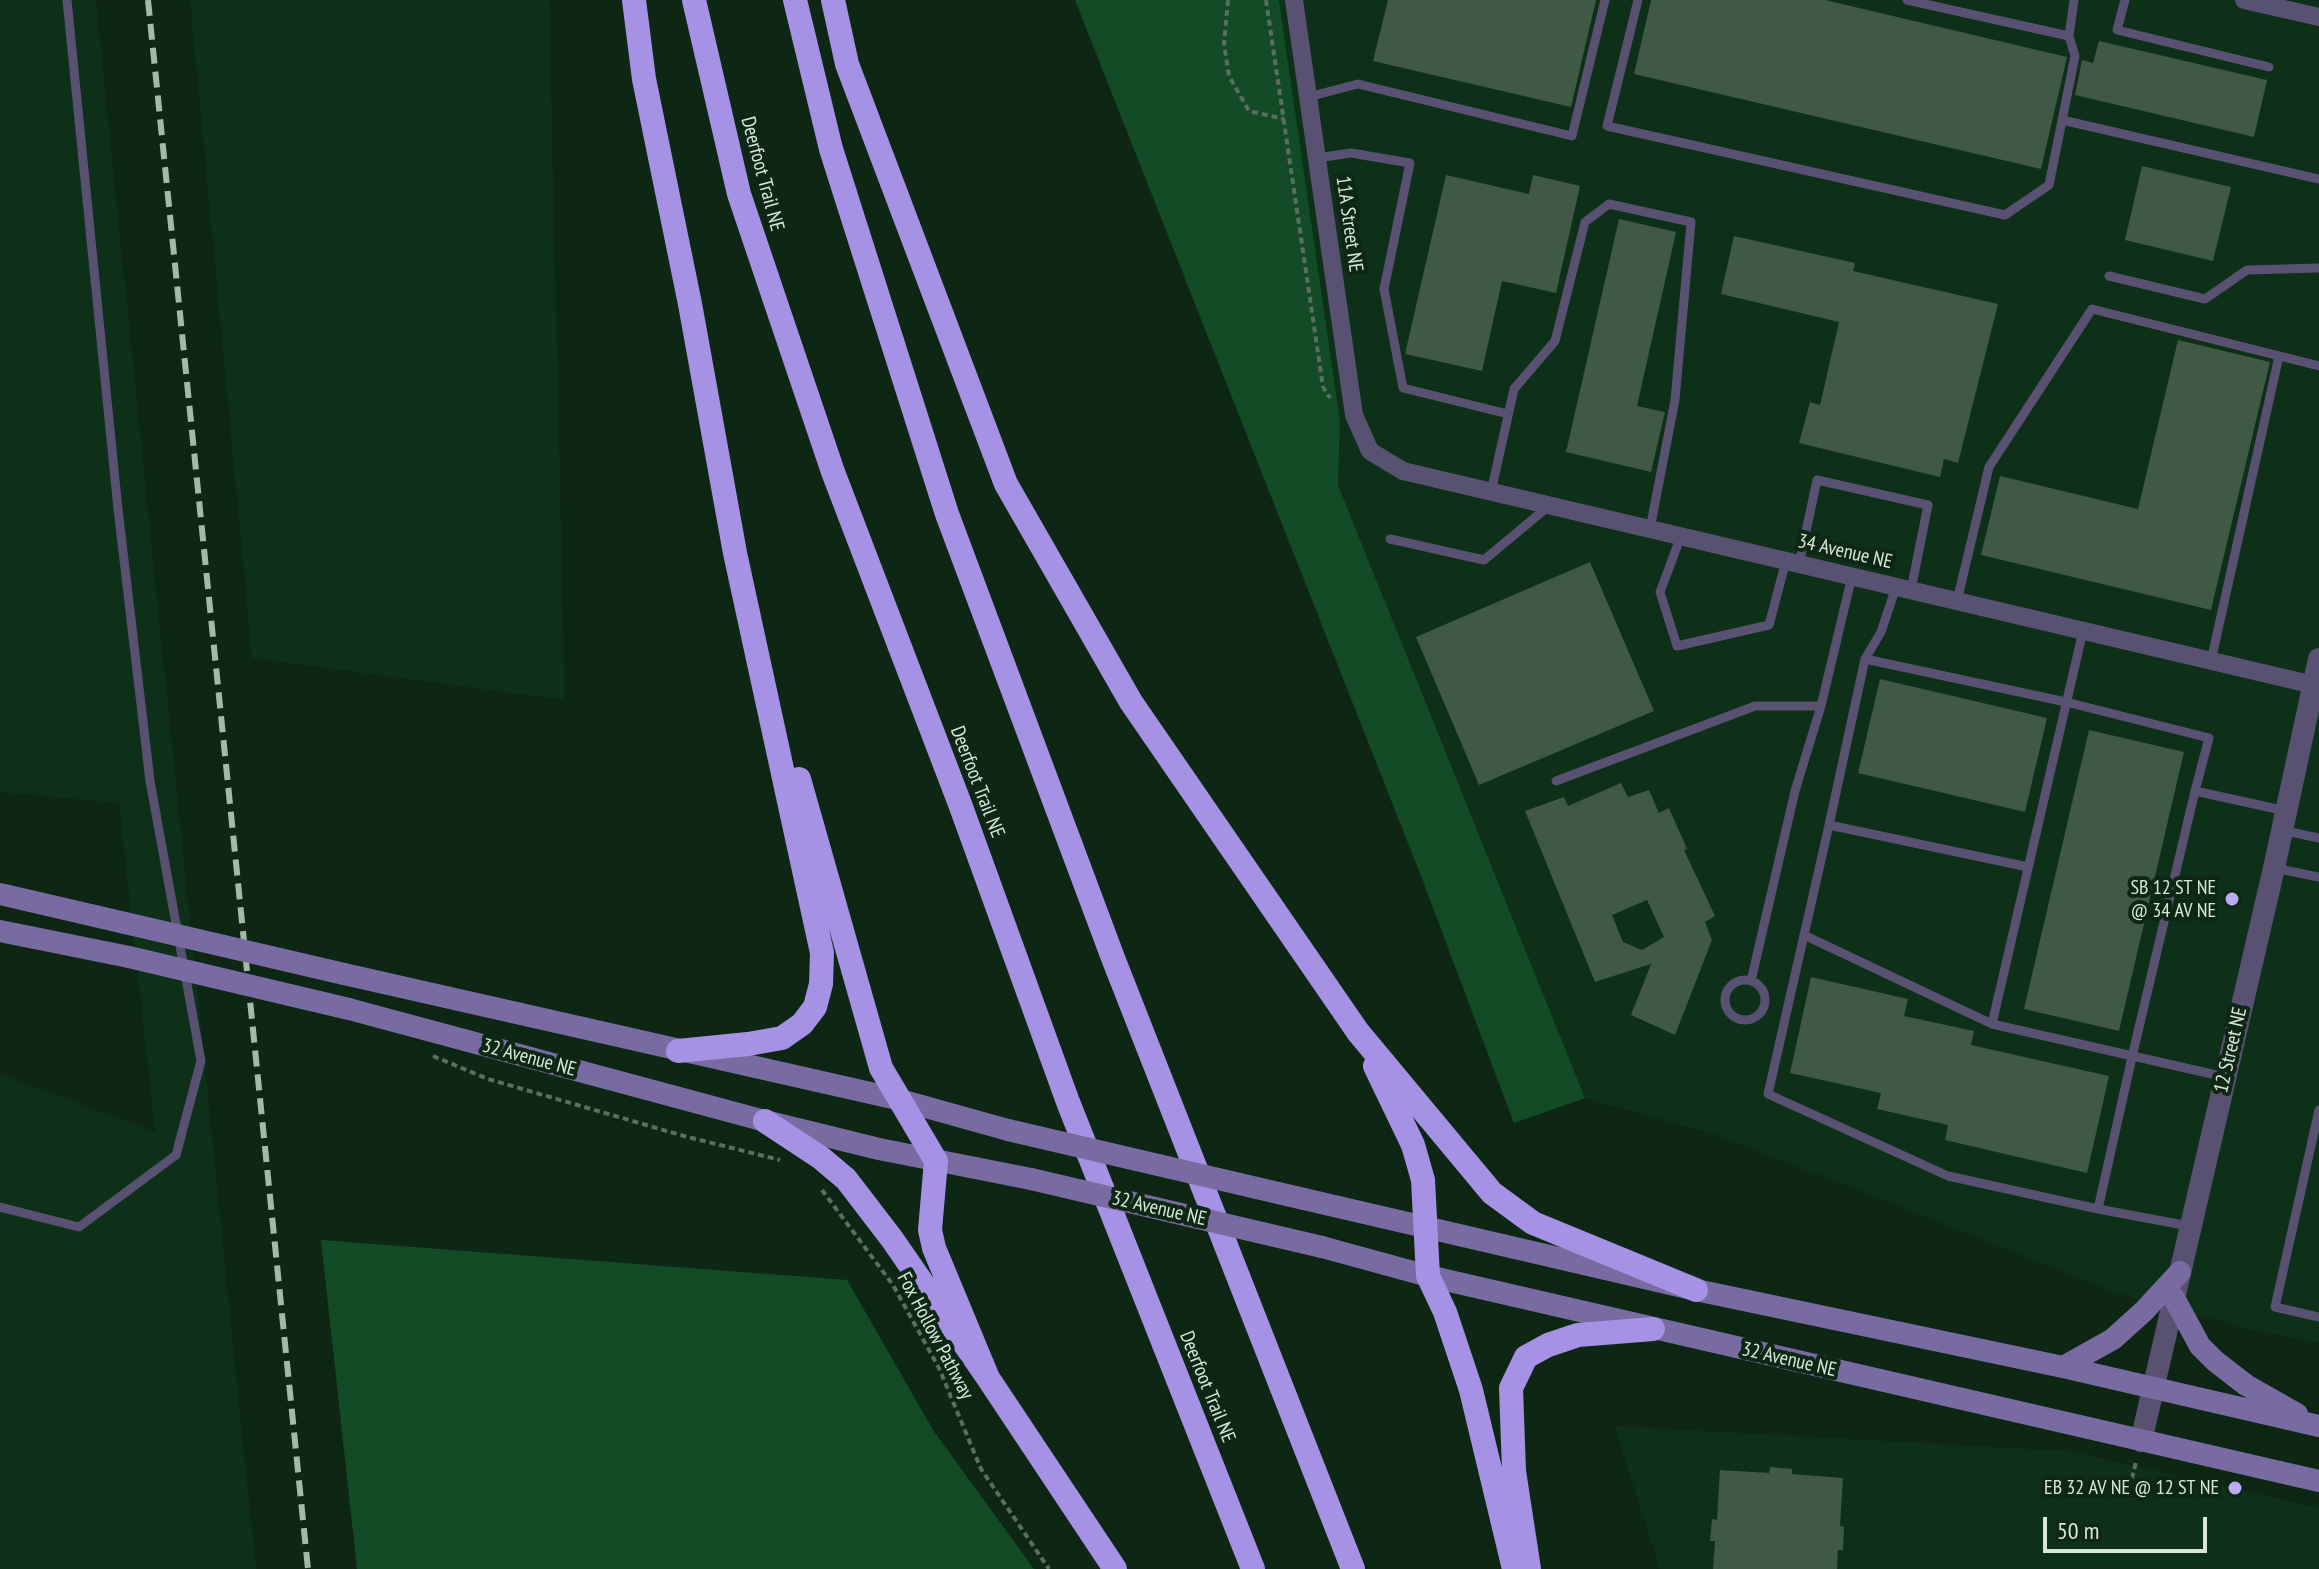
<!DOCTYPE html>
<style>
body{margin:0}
#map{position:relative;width:2319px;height:1569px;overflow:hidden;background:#0e2715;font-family:"PT Sans Narrow",sans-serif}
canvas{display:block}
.scale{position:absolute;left:2043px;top:1517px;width:164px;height:36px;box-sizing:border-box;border:4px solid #d7e6da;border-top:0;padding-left:10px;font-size:24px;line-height:28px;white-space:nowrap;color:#d7e6da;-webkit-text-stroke:6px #0e2715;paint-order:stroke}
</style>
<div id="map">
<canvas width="2319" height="1569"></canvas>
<div class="scale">50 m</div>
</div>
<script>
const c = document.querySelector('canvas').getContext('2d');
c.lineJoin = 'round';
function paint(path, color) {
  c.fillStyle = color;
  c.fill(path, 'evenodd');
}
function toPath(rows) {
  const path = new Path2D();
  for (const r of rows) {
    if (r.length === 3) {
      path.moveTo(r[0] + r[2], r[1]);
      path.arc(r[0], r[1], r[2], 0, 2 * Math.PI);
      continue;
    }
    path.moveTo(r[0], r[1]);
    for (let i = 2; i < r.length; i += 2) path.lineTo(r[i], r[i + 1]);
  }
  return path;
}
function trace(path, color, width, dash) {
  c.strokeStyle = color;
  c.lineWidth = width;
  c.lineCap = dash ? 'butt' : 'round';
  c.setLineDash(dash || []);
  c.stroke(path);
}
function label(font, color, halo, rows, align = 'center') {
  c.font = font + ' "PT Sans Narrow",sans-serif';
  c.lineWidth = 8;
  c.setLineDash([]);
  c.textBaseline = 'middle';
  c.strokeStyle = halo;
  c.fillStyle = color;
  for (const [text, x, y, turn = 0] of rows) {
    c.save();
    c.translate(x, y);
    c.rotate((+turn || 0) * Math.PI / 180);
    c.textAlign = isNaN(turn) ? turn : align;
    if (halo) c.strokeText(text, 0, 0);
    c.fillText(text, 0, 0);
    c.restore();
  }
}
paint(toPath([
 [0,0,96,0,256,1569,0,1569,0,1074,155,1132,119,803,0,792],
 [190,0,549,0,565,700,252,658],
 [1279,0,2319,0,2319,1343,2257,1331,2117,1293,1723,1137,1585,1098,1338,485,1340,421],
 [1614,1426,2068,1451,2319,1508,2319,1569,1660,1569]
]), '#0e2f18');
paint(toPath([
 [1075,0,1279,0,1340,421,1338,485,1585,1098,1514,1123,1421,876],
 [321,1240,847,1280,933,1430,1034,1569,357,1569]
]), '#124b26');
paint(toPath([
 [1388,0,1596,0,1571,107,1373,61],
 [1651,0,1825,0,2067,57,2041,169,1634,74],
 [2099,41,2267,80,2254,137,2075,95,2082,60,2093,63],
 [2142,166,2231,187,2213,261,2125,240],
 [1446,175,1529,194,1533,175,1580,186,1556,293,1502,281,1482,371,1405,354],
 [1619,219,1676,232,1637,406,1665,412,1651,472,1566,452],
 [1734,236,1855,263,1853,271,1998,304,1958,463,1944,459,1940,477,1799,443,1810,402,1820,405,1839,322,1721,294],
 [2178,340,2270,362,2211,610,1981,555,2000,476,2138,509],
 [1590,562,1654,711,1479,785,1416,637],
 [1880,679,2047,718,2025,812,1858,773],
 [2089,730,2184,752,2119,1031,2024,1009],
 [1621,783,1628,797,1649,790,1659,813,1669,808,1687,849,1684,850,1715,916,1705,922,1712,940,1675,1035,1631,1015,1651,964,1595,982,1525,811,1564,797,1568,806],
 [1647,900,1664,937,1642,950,1623,942,1612,915],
 [1811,977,1908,999,1904,1016,1974,1031,1971,1045,2109,1076,2087,1173,1945,1140,1948,1125,1877,1109,1881,1093,1790,1073],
 [1770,1467,1792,1469,1792,1474,1843,1478,1840,1526,1844,1527,1843,1550,1838,1550,1837,1569,1713,1569,1715,1541,1710,1541,1712,1519,1717,1520,1720,1470,1769,1473]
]), '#3f5945');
trace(toPath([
 [1228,0,1224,44,1229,76,1249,111,1284,119],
 [1266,0,1323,387,1330,398],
 [433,1056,488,1079,684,1136,780,1160],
 [822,1190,893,1285,939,1368,981,1469,1049,1569],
 [2127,1498,2136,1462]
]), '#5a6f60', 4, [6, 4]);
trace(toPath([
 [1638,0,1607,126,2005,215,2049,185,2075,56,2069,36],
 [1907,0,2069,36,2074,0],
 [2125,0,2117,30,2269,67],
 [1308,97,1358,84,1572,136,1605,0],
 [2062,120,2319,179],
 [1317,158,1351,153,1410,163,1384,289,1403,388,1508,414],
 [2109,276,2205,299,2247,270,2319,268],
 [1491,492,1514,389,1555,341,1585,222,1609,204,1691,222,1675,400,1650,529],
 [1681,536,1660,592,1677,646,1769,625,1786,561],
 [1390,539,1484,560,1550,505],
 [1799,564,1817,480,1928,505,1911,590],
 [1896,587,1881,632,1865,659,2066,702,2209,738,2195,791],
 [1957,601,1989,467,2092,309,2319,366],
 [2083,631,1992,1024,2225,1077],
 [2211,661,2279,356],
 [1556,781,1755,706,1821,706,1852,576],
 [1829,825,1865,659],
 [2281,830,2319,838],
 [2028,867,1829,825,1768,1094,1948,1176,2098,1209],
 [2274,868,2319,877],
 [1804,935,1992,1024],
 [1745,1000,20],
 [1751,981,1795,791,1821,706],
 [2319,1110,2275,1307,2319,1317],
 [0,1207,79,1227,176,1155,201,1061,150,781,118,509,67,0],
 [2189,1226,2098,1209,2132,1057,2195,791,2286,811]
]), '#585172', 9);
trace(toPath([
 [1294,0,1354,415,1370,451,1403,471,2314,685],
 [2244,0,2319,17]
]), '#585172', 18);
trace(toPath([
 [2141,1441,2274,868,2319,659]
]), '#585172', 22);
trace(toPath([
 [0,894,125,923],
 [0,931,129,957],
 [344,974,897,1099,1008,1130],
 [349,1009,765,1121,879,1149,1031,1179],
 [1304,1199,1696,1290,2063,1367,2319,1426],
 [1322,1247,1428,1276,2319,1481],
 [2174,1298,2200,1346,2215,1361,2246,1385,2297,1414],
 [2063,1367,2113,1339,2144,1311,2180,1272]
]), '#786ba1', 22);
trace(toPath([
 [634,0,644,79,690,304,735,553,822,953,821,984,815,1007,802,1024,782,1038,748,1044,678,1051],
 [694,0,739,194,833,472,960,804,1068,1102,1253,1569],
 [795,0,831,149,947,514,1113,958,1353,1569],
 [833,0,847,64,1006,484,1131,702,1358,1032,1492,1193,1533,1223,1696,1290],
 [799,779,881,1068,936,1161,930,1230,934,1248,988,1378],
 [1375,1066,1413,1145,1423,1180,1428,1276,1445,1312,1471,1390,1514,1569],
 [765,1121,821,1158,846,1179,892,1239,988,1378,1115,1569],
 [1529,1569,1514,1471,1511,1388,1526,1357,1548,1345,1578,1335,1653,1329]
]), '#a692e5', 24);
trace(toPath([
 [148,0,308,1569]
]), '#a6b8aa', 6, [16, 8]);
trace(toPath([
 [125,923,344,974],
 [129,957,349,1009],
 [1008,1130,1304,1199],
 [1031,1179,1322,1247]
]), '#786ba1', 22);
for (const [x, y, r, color] of [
 [2232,899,8,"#bbaaf6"],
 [2235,1488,8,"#bbaaf6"]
]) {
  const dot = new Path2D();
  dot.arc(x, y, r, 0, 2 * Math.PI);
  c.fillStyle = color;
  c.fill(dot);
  trace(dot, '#0e2715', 3);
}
label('20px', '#d7e6da', '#0e2715', [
 ["Deerfoot Trail NE",762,174,75],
 ["11A Street NE",1349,224,82],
 ["34 Avenue NE",1845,552,13],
 ["Deerfoot Trail NE",977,782,69],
 ["12 Street NE",2231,1050,-77],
 ["32 Avenue NE",529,1058,15],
 ["32 Avenue NE",1159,1209,13],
 ["Fox Hollow Pathway",935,1336,62],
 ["32 Avenue NE",1789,1360,13],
 ["Deerfoot Trail NE",1207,1387,68]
]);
label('20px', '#d7e6da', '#0e2715', [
 ["SB 12 ST NE",2216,888],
 ["@ 34 AV NE",2216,911],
 ["EB 32 AV NE @ 12 ST NE",2219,1488]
], 'right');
</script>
